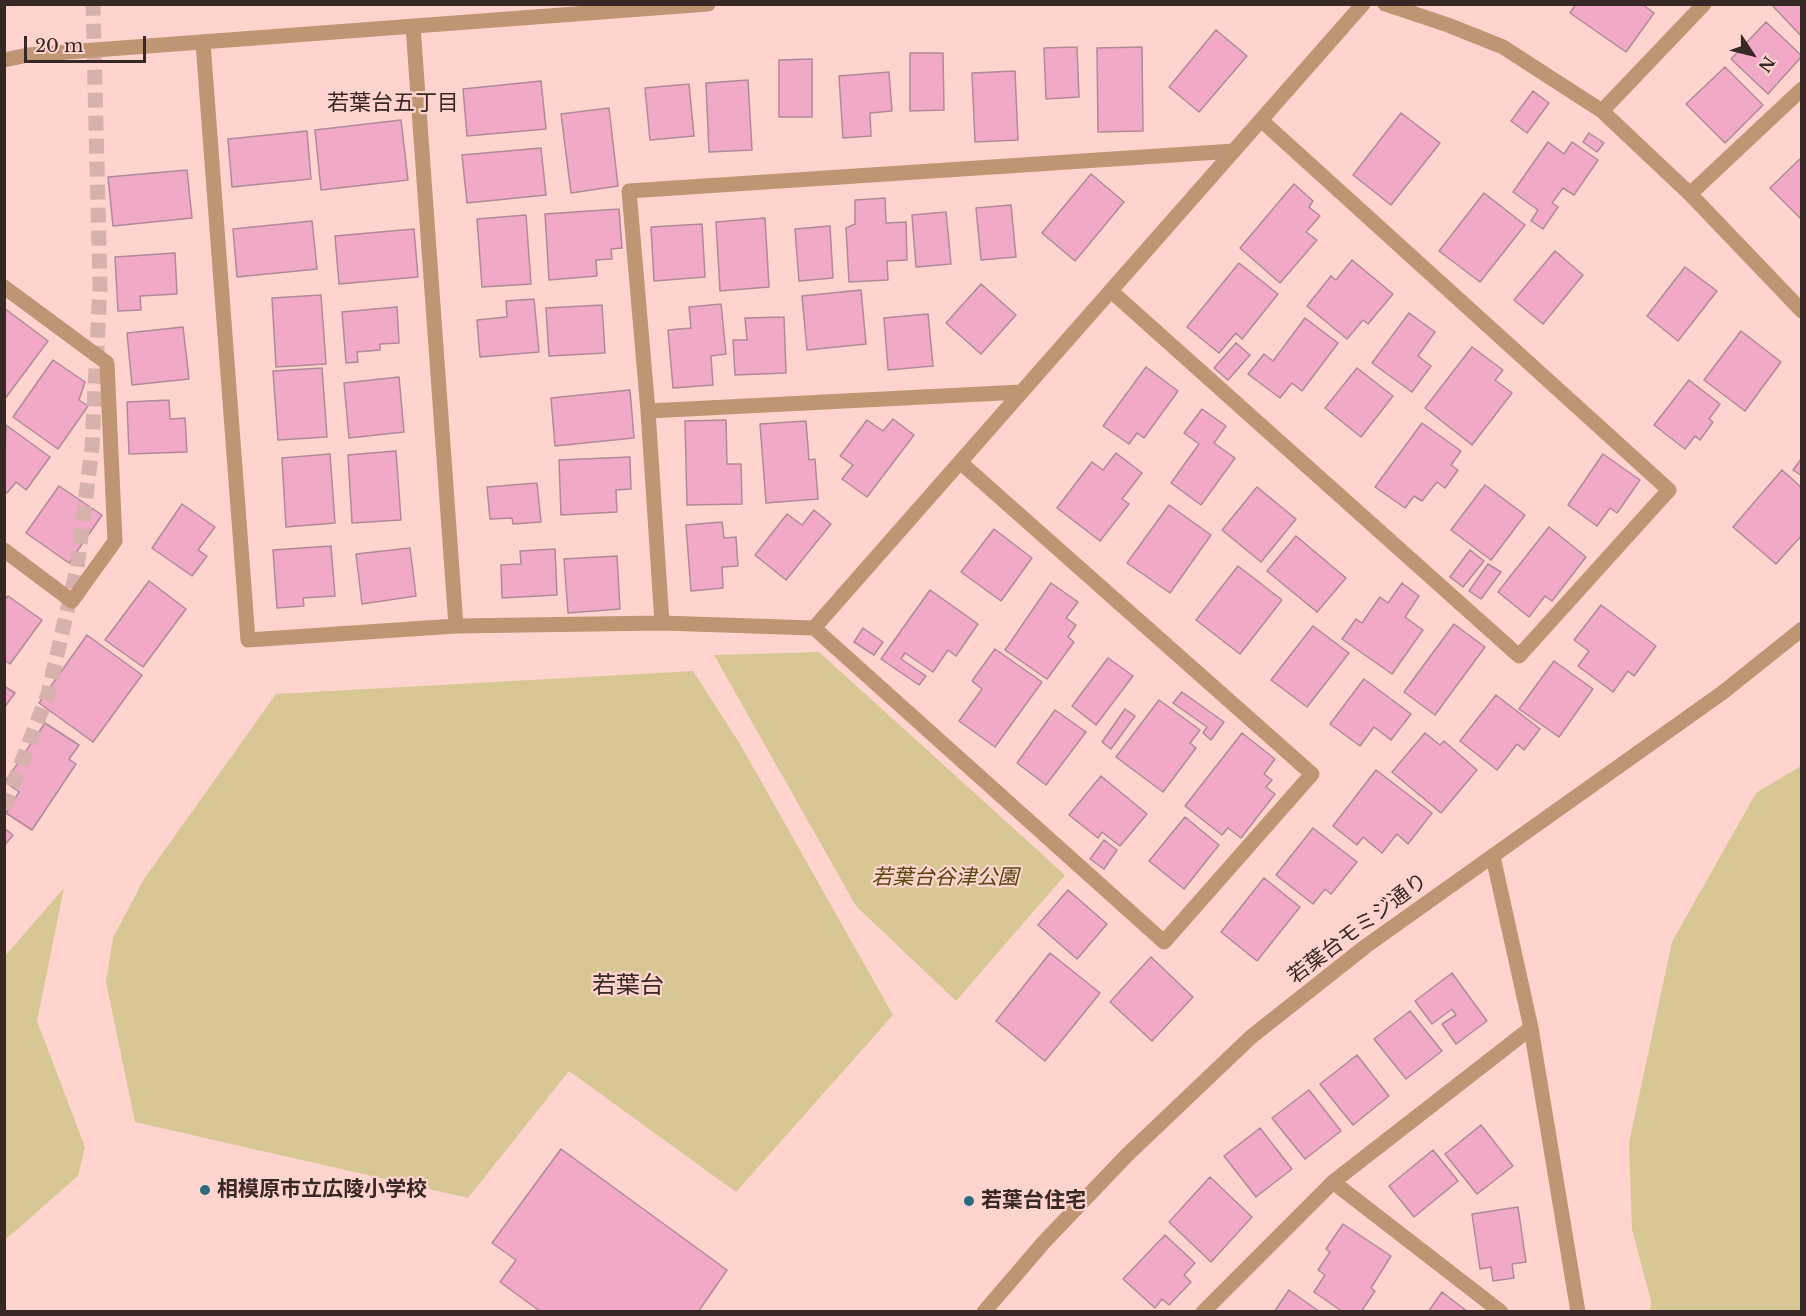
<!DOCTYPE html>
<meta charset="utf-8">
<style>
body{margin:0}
#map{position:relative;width:1806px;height:1316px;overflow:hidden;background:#ffd4ce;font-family:"Libre Baskerville",serif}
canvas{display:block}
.frame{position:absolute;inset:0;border:6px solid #372725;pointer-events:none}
.north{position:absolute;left:1722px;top:24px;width:60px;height:60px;-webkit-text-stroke:4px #ffd4ce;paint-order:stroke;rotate:125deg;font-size:16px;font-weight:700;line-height:24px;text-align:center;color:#372725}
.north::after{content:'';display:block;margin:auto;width:21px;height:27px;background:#372725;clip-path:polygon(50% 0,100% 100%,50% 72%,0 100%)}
.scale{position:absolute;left:24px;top:36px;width:122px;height:27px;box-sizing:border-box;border:3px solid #372725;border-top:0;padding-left:8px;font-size:18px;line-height:21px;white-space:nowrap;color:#372725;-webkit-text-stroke:4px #ffd4ce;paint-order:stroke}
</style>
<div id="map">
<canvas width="1806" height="1316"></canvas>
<div class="frame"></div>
<div class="north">N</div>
<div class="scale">20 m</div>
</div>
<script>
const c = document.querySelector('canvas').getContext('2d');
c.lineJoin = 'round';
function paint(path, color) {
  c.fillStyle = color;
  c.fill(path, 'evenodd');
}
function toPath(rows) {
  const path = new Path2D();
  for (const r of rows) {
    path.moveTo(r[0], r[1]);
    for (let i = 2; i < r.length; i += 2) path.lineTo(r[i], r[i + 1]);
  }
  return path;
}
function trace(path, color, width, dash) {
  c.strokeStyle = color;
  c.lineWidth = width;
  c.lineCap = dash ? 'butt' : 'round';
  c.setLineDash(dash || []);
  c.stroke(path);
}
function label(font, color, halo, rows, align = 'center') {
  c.font = font + ' "Libre Baskerville","Noto Sans JP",serif';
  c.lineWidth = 4.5;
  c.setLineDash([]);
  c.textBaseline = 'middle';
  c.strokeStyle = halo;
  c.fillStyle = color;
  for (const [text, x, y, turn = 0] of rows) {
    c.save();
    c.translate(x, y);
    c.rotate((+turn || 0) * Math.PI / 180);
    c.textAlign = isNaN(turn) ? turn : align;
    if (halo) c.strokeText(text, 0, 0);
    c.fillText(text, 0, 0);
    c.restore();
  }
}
paint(toPath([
 [819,652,1065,875,956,1001,856,906,714,655],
 [693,671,740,744,893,1015,736,1192,569,1071,468,1198,135,1122,106,982,113,938,144,879,276,694],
 [1801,766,1801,1311,1650,1311,1651,1301,1632,1229,1629,1143,1672,942,1756,793],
 [64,888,37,1021,85,1147,78,1176,5,1240,5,956]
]), '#d6c794');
const building = toPath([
 [1576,4,1642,4,1654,13,1626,52,1570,13,1576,4],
 [1771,4,1802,4,1802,37,1771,4],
 [1766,22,1802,56,1768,94,1731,59,1766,22],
 [1216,30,1247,56,1199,112,1169,87,1216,30],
 [1077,47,1079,97,1046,99,1044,48,1077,47],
 [1142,47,1143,131,1098,132,1097,48,1142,47],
 [910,53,943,53,944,110,910,111,910,53],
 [812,59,812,117,779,117,779,60,812,59],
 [1725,67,1763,105,1725,143,1686,104,1725,67],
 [1015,71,1018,140,975,142,972,73,1015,71],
 [889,72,892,111,870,113,871,136,843,138,839,76,889,72],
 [748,80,752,150,709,152,706,83,748,80],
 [541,81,546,129,467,136,463,89,541,81],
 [689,84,694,136,650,140,645,88,689,84],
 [1533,91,1549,103,1527,133,1511,121,1533,91],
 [609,108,618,186,571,193,561,114,609,108],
 [1401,113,1440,143,1391,205,1353,175,1401,113],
 [401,120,408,180,321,190,315,130,401,120],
 [307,131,311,179,232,187,228,139,307,131],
 [1589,133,1604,143,1597,152,1583,142,1589,133],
 [1548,142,1564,154,1572,142,1598,160,1574,195,1563,188,1552,203,1558,207,1543,229,1531,221,1538,210,1513,192,1548,142],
 [541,148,546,195,467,203,462,155,541,148],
 [1802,157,1802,220,1770,188,1802,157],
 [187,170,192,218,113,226,108,177,187,170],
 [1091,174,1124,202,1075,261,1042,233,1091,174],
 [1294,184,1313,201,1309,207,1320,216,1306,232,1317,240,1280,283,1240,248,1294,184],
 [1484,193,1525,225,1480,282,1439,251,1484,193],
 [885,198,886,223,906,222,907,260,887,261,888,280,849,282,846,228,855,224,855,200,885,198],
 [1011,205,1016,257,981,260,976,208,1011,205],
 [619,209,622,248,611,249,612,259,596,260,597,276,549,280,545,214,619,209],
 [946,212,951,264,916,267,912,215,946,212],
 [526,215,531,284,482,287,477,219,526,215],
 [765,218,769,287,720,291,716,222,765,218],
 [312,221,317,269,237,277,233,229,312,221],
 [702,224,705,277,654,281,651,227,702,224],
 [830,226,833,278,799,281,795,229,830,226],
 [414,229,418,277,339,284,335,236,414,229],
 [1555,251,1583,275,1543,324,1514,300,1555,251],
 [175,253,177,294,140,296,141,310,118,311,115,257,175,253],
 [1352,260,1393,294,1368,324,1363,320,1347,339,1307,306,1331,276,1336,280,1352,260],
 [1239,263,1278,294,1242,339,1236,333,1219,353,1187,327,1239,263],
 [1685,267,1717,291,1678,341,1647,316,1685,267],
 [981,284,1016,315,981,354,946,323,981,284],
 [861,290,866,344,807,350,802,296,861,290],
 [321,295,326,364,276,367,272,298,321,295],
 [534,299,539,352,480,357,477,320,507,317,506,301,534,299],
 [721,304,726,354,711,356,713,385,673,388,668,330,691,328,689,307,721,304],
 [602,305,605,353,549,356,546,308,602,305],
 [397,307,399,343,380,344,380,350,357,352,358,362,346,363,342,312,397,307],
 [4,308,48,341,4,400,4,308],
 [1409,313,1435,332,1418,356,1431,366,1412,392,1372,363,1409,313],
 [928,314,933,366,888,370,884,318,928,314],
 [784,317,786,373,735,375,733,340,747,340,745,318,784,317],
 [1305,318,1338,343,1302,391,1292,383,1280,398,1248,374,1264,354,1273,361,1305,318],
 [183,327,189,379,132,385,127,333,183,327],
 [1741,331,1781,362,1745,411,1704,380,1741,331],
 [1236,343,1250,355,1228,380,1214,368,1236,343],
 [1472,347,1503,370,1495,380,1512,393,1472,445,1425,408,1472,347],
 [53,360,85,382,79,400,88,406,58,449,13,417,53,360],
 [1146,367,1178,391,1144,438,1137,433,1129,444,1103,426,1146,367],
 [322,368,327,437,278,440,273,371,322,368],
 [1357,368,1393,396,1361,437,1325,408,1357,368],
 [399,377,404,432,349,438,344,383,399,377],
 [1689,380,1720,404,1709,419,1713,422,1700,440,1695,436,1685,449,1654,425,1689,380],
 [630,390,634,438,555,446,551,398,630,390],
 [169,400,170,419,185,418,187,452,129,454,127,402,169,400],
 [1202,409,1226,426,1214,443,1235,458,1201,505,1171,483,1199,444,1184,433,1202,409],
 [893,419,914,435,867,497,842,479,853,465,840,456,867,420,883,431,893,419],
 [726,420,727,464,741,464,742,504,687,505,685,421,726,420],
 [806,421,809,460,815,459,818,499,766,503,760,424,806,421],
 [1422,423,1461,451,1451,465,1458,470,1445,488,1437,482,1422,501,1414,496,1405,508,1375,487,1422,423],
 [6,425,50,457,26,490,16,482,7,493,4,491,6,425],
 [396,451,401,520,352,523,348,455,396,451],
 [1116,453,1142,473,1122,499,1129,504,1100,541,1057,508,1092,462,1103,470,1116,453],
 [330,454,335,523,286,527,282,458,330,454],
 [1603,454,1640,480,1617,513,1610,508,1597,526,1568,505,1603,454],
 [630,457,631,489,616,490,617,512,561,515,559,460,630,457],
 [1802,458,1802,476,1793,470,1802,458],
 [1782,470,1802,488,1802,535,1776,564,1733,527,1782,470],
 [537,483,541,522,513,524,512,518,490,519,487,487,537,483],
 [1485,485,1525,515,1491,560,1451,530,1485,485],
 [59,486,102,515,69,563,26,533,59,486],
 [1257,487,1296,519,1261,562,1222,530,1257,487],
 [182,504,215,527,198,550,207,556,192,576,152,548,182,504],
 [1169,505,1211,535,1170,593,1127,563,1169,505],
 [814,510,831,524,786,580,755,555,787,514,802,525,814,510],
 [722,522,724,538,736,537,738,566,722,567,723,588,691,591,686,525,722,522],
 [1549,527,1586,557,1552,601,1545,596,1529,617,1498,592,1549,527],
 [994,529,1032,558,1001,601,961,572,994,529],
 [1296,536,1346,578,1317,612,1267,571,1296,536],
 [331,546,335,596,303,598,304,606,277,608,273,550,331,546],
 [410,548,416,596,362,604,356,554,410,548],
 [555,549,557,595,502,598,501,565,521,564,520,551,555,549],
 [1470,550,1484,561,1463,587,1450,577,1470,550],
 [617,556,620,609,568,613,564,559,617,556],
 [1488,564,1501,572,1481,599,1469,591,1488,564],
 [1238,566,1282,600,1240,654,1196,620,1238,566],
 [149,581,186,609,143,667,105,640,149,581],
 [1051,583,1078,602,1066,618,1076,625,1068,637,1074,642,1047,679,1005,650,1051,583],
 [1402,583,1419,596,1405,617,1423,630,1392,674,1342,639,1356,619,1362,623,1380,597,1388,603,1402,583],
 [930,590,978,624,956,656,948,650,933,672,905,653,901,659,926,676,919,685,881,659,930,590],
 [8,596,42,620,10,664,4,660,4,601,8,596],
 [1601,605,1656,646,1634,676,1628,671,1613,692,1578,666,1589,651,1574,640,1601,605],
 [1454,624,1485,647,1435,715,1404,692,1454,624],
 [1313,626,1349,653,1307,707,1271,680,1313,626],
 [863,628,883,642,874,655,854,642,863,628],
 [87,635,142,675,93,742,39,703,87,635],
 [995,649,1042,682,995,747,959,721,982,689,972,681,995,649],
 [1108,658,1133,676,1096,725,1072,706,1108,658],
 [1554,661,1593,689,1559,737,1519,709,1554,661],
 [1364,679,1411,714,1391,740,1374,727,1360,746,1330,724,1364,679],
 [4,686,15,693,4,708,4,686],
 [1182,692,1224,722,1211,740,1203,733,1207,727,1173,703,1182,692],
 [1496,695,1540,729,1524,750,1517,744,1497,770,1460,741,1496,695],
 [1159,700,1200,730,1190,743,1196,748,1163,792,1116,757,1159,700],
 [1125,709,1135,716,1111,749,1102,742,1125,709],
 [1055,710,1086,732,1046,785,1017,763,1055,710],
 [45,723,79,745,69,759,76,764,32,830,6,813,19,792,5,782,45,723],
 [1242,733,1275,759,1264,774,1272,780,1266,787,1275,794,1241,838,1228,828,1222,835,1185,806,1242,733],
 [1425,733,1440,745,1444,741,1477,770,1441,813,1392,772,1425,733],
 [1376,770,1432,813,1408,844,1397,834,1382,853,1363,837,1357,845,1333,826,1376,770],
 [1101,776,1147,814,1120,846,1102,832,1098,838,1069,815,1101,776],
 [1185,817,1219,845,1184,889,1149,861,1185,817],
 [4,828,13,835,4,846,4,828],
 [1313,828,1357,862,1331,894,1325,889,1313,904,1276,875,1313,828],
 [1104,840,1117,850,1104,869,1090,859,1104,840],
 [1264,878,1300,907,1257,961,1221,932,1264,878],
 [1068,890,1107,924,1077,959,1038,925,1068,890],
 [1050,953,1100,993,1045,1061,996,1021,1050,953],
 [1151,957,1193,997,1152,1041,1110,1002,1151,957],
 [1452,973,1487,1021,1456,1044,1442,1024,1456,1015,1452,1009,1432,1024,1415,1001,1452,973],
 [1410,1011,1442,1051,1406,1079,1374,1039,1410,1011],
 [1357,1055,1389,1096,1353,1125,1320,1084,1357,1055],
 [1309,1090,1341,1131,1305,1159,1272,1118,1309,1090],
 [1481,1125,1513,1166,1477,1194,1445,1154,1481,1125],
 [1260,1128,1292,1169,1256,1197,1224,1156,1260,1128],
 [561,1149,727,1270,698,1312,541,1312,500,1282,516,1260,492,1243,561,1149],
 [1433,1150,1458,1181,1414,1217,1389,1186,1433,1150],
 [1210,1177,1252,1217,1211,1262,1169,1222,1210,1177],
 [1518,1207,1526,1262,1512,1264,1514,1278,1493,1281,1491,1267,1480,1269,1472,1214,1518,1207],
 [1343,1224,1391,1256,1371,1288,1375,1291,1361,1312,1343,1312,1314,1292,1325,1275,1318,1270,1330,1252,1326,1249,1343,1224],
 [1165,1235,1195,1263,1184,1275,1191,1282,1169,1305,1162,1299,1155,1308,1123,1279,1165,1235],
 [1289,1290,1320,1312,1274,1312,1289,1290],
 [1442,1292,1468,1312,1428,1312,1442,1292]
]);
paint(building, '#f2a9c7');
trace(building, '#af8a98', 1.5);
trace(toPath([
 [4,808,48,694,77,568,92,448,100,287,93,4]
]), '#d7b1ac', 15, [15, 8]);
trace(toPath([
 [1385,4,1448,25,1503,47,1602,111,1690,194,1802,311],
 [413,26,456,626],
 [203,43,248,640,456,626,662,623,814,628,1164,942,1312,774,960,462],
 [4,60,28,55,708,4],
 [1602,111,1704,4],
 [1690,194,1802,89],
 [4,287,107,363,115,541,72,601,4,550],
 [1111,291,1519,656,1669,490,1261,120],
 [648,411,1021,392],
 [662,623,648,411,629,191,1234,151],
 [814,628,1363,4],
 [1493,857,1531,1028,1578,1312],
 [1333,1182,1501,1312],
 [984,1312,1044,1242,1127,1155,1251,1037,1366,946,1722,693,1802,629],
 [1203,1312,1333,1182,1531,1028]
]), '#bf9573', 15);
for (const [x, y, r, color] of [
 [205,1190,6,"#2a6c7f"],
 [969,1201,6,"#2a6c7f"]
]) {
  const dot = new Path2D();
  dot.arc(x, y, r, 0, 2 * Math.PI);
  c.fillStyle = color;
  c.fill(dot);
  trace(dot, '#ffd4ce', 2);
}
label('italic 21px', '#56470f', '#ffd4ce', [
 ["若葉台谷津公園",945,878]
]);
label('21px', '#372725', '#ffd4ce', [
 ["若葉台モミジ通り",1358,929,-37]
]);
label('bold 21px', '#372725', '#ffd4ce', [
 ["相模原市立広陵小学校",217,1190],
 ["若葉台住宅",981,1201]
], 'left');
label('22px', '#372725', '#ffd4ce', [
 ["若葉台五丁目",393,104]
]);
label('24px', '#372725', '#ffd4ce', [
 ["若葉台",628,986]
]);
</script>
